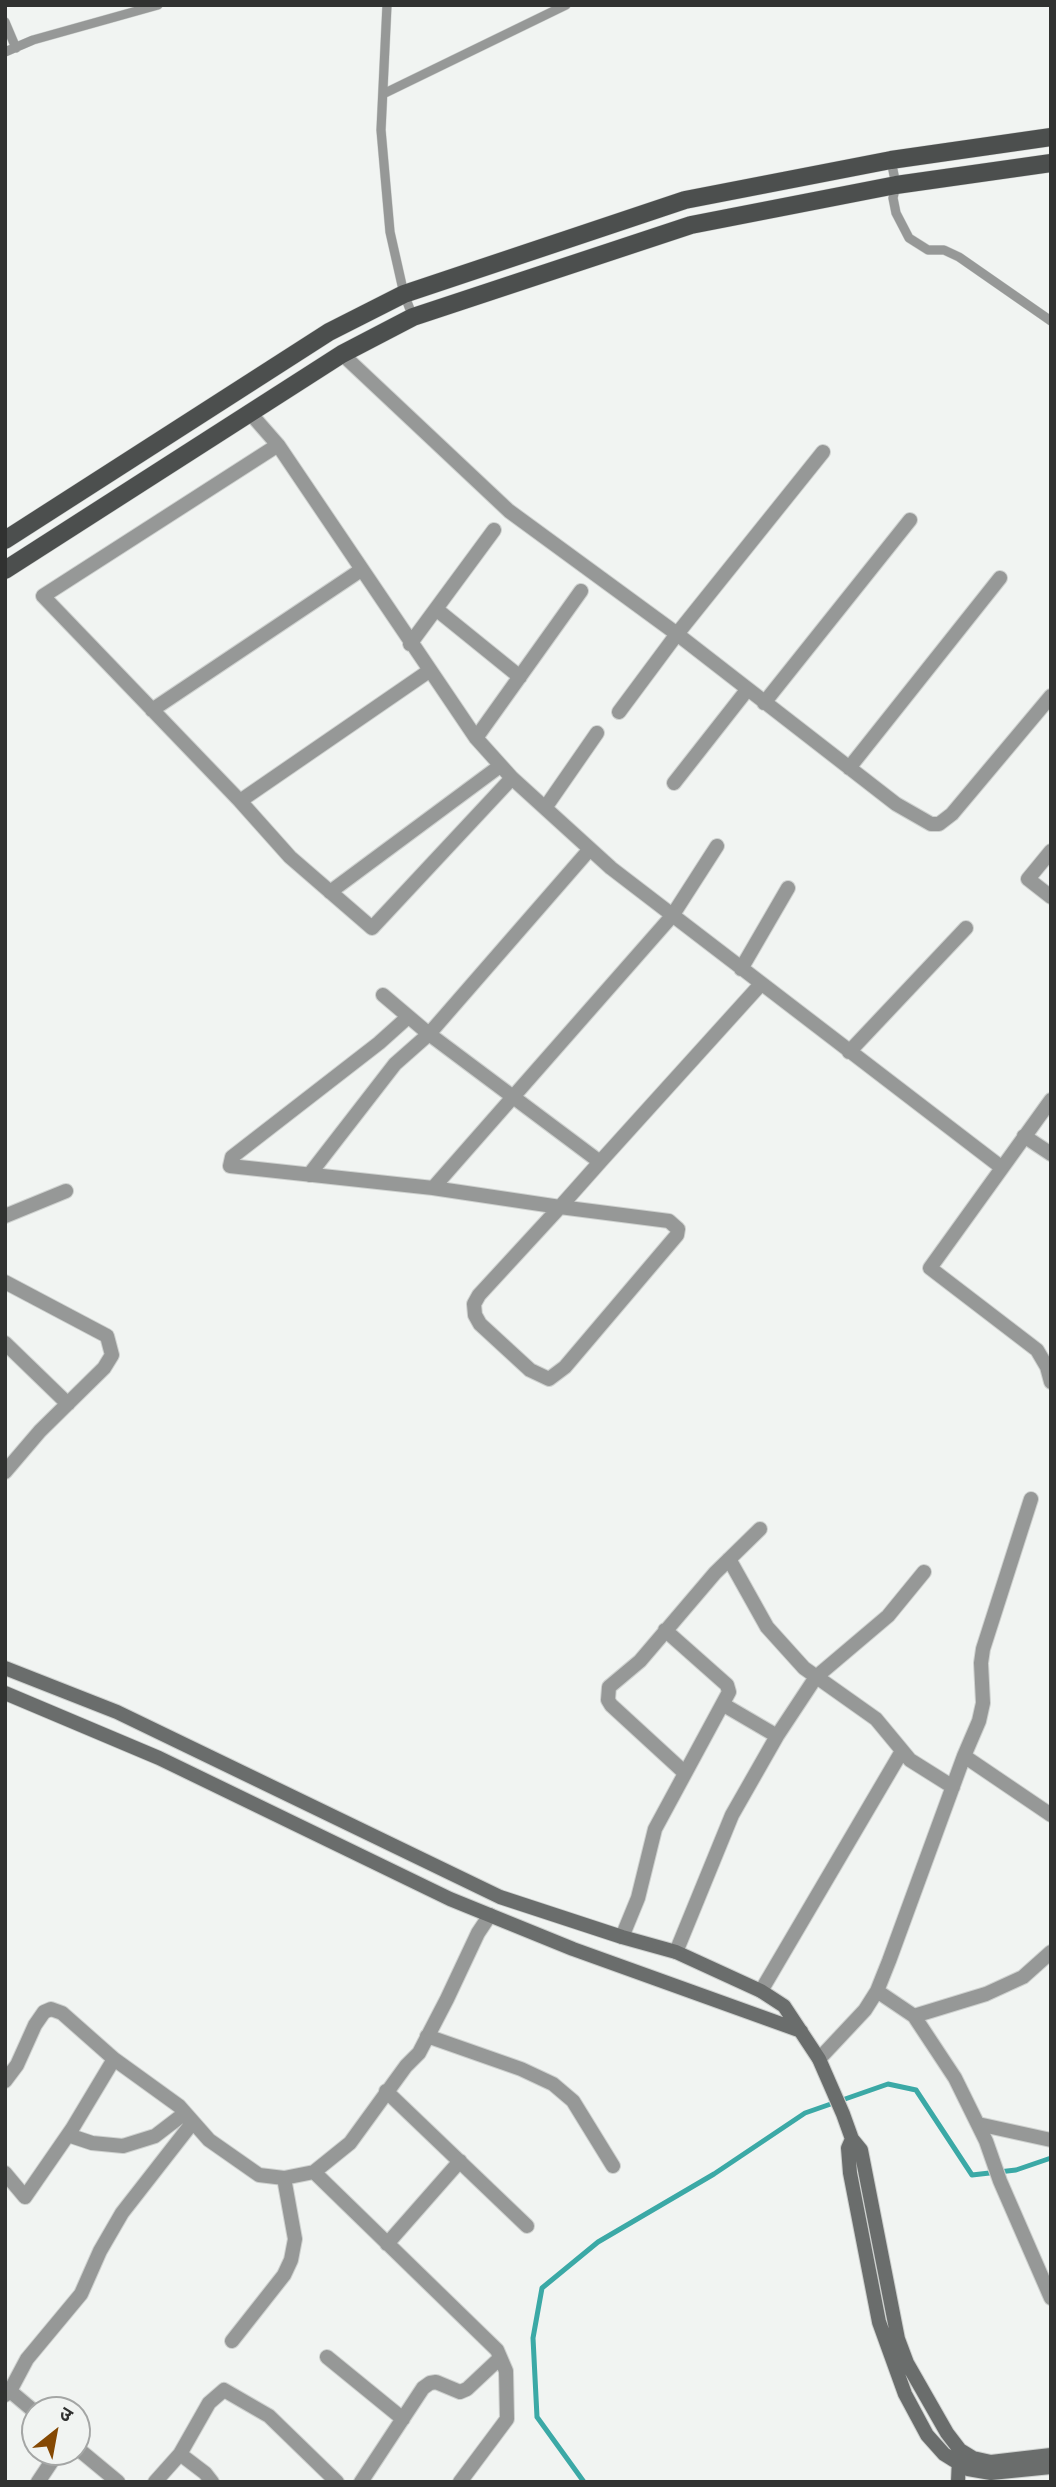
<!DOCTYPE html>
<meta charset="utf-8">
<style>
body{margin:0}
#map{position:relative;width:1056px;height:2487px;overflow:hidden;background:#f1f4f2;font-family:Montserrat,"Noto Sans Devanagari",sans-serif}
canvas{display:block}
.frame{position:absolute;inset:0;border:7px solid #313231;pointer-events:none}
.north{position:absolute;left:21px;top:2396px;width:70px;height:70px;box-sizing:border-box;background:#f1f4f2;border:2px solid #a4a6a5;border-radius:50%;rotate:31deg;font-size:19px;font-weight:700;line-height:28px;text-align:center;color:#313231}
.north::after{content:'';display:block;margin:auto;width:24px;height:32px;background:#854904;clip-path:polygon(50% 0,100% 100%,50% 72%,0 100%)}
</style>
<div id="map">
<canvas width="1056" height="2487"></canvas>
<div class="frame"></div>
<div class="north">उ</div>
</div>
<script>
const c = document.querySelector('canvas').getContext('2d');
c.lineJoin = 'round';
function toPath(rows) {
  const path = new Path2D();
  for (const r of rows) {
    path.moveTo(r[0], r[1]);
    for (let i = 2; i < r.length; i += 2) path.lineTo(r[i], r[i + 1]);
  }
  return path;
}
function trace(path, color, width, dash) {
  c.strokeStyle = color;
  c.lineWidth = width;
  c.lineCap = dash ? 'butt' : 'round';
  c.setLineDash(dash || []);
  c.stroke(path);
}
trace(toPath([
 [584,2482,537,2417,533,2338,542,2288,598,2242,714,2174,805,2113,888,2084,916,2090,972,2175,1016,2170,1051,2158]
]), '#3ba9a6', 5);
const lane = toPath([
 [387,5,381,130,390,232,404,294,413,317],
 [5,22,16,48],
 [5,52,33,40,158,5],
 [383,94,566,5],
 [891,160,896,185,893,198,896,213,909,238,928,250,944,250,959,257,1051,321]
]);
const street = toPath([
 [342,354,509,511,677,634,896,804,931,824,939,824,952,814,1051,696],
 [250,413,278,445,476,738,512,778,611,868,1001,1167],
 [278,445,43,596,240,801,429,671],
 [436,609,520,677],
 [410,644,494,530],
 [764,703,910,520],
 [152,710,361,570],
 [619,712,677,634,823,452],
 [476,738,581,591],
 [849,768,1000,578],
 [674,783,747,690],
 [240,801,290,857,372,928,512,778],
 [545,808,597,733],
 [590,849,429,1034,600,1162,761,984],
 [1051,851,1028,879,1051,897],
 [330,892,500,766],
 [741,969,788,888],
 [408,1017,379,1043,232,1157,230,1166,433,1188,672,916,717,846],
 [849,1052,966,928],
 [1051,1100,930,1268,1037,1350,1047,1367,1051,1382],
 [1024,1136,1051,1154],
 [309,1175,395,1064,429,1034,383,995],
 [433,1188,560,1207,600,1162],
 [560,1207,669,1221,678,1229,677,1235,565,1367,549,1379,530,1370,480,1324,475,1315,474,1304,479,1295,560,1207],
 [5,1216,66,1191],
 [5,1282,107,1336,112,1355,104,1368,40,1431,5,1472],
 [5,1343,68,1404],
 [729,1559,767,1627,804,1668,876,1719,910,1760,953,1787],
 [724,1705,777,1736],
 [964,1756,1051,1815],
 [685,1773,611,1705,608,1700,609,1687,640,1661,715,1573,760,1529],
 [622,1937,638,1898,655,1829,729,1692,727,1685,665,1630],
 [676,1952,732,1815,777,1736,816,1677,888,1616,924,1572],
 [761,1991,902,1751],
 [877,1991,914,2016,955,2078,986,2141,1000,2181,1051,2298],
 [914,2016,986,1994,1023,1977,1051,1952],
 [427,2036,521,2069,553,2084,573,2101,613,2166],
 [819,2059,865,2010,877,1991,889,1961,964,1756,979,1721,983,1703,981,1663,983,1649,1031,1499],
 [5,2081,17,2065,35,2025,44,2012,51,2009,62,2013,114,2059],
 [386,2091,527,2226],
 [978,2124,1051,2140],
 [68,2135,92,2143,123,2146,155,2136,185,2113],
 [314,2172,497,2350,506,2371,507,2419,460,2482],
 [5,2173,25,2197,72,2129,114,2059,179,2106,209,2140,259,2175,284,2178,314,2172,350,2143,406,2066,419,2053,447,1999,478,1933,490,1915],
 [387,2244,460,2161],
 [232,2341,284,2275,291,2260,295,2239,284,2178],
 [327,2357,403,2419],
 [10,2391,27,2359,81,2294,100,2251,122,2213,193,2122],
 [5,2395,10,2391,35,2412],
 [77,2448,118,2482],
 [180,2454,205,2473,212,2482],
 [38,2482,58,2452],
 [155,2482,180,2454,209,2403,224,2390,269,2416,337,2482],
 [361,2482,423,2388,430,2383,436,2382,460,2392,467,2389,500,2358]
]);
const secondary = toPath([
 [5,1668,117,1712,500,1897,622,1937,676,1952,761,1991,784,2006,819,2059,843,2114,852,2139,861,2150,898,2339,907,2363,947,2433,960,2450,973,2458,991,2462,1051,2455],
 [5,1693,159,1758,450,1899,573,1949,801,2031],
 [852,2139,848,2148,850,2173,879,2322,905,2394,927,2435,944,2454,968,2469,991,2473,1051,2467],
 [958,2482,959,2458]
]);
const primary = toPath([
 [5,540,329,332,404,294,685,200,891,160,1051,137],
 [5,570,342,354,413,317,691,225,896,185,1051,163]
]);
trace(lane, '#ced1cf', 10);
trace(street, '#ced1cf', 16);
trace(secondary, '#ced1cf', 16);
trace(primary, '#ced1cf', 19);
trace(lane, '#969897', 9);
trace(street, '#969897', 14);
trace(secondary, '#6a6d6c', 14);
trace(primary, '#4c4f4e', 18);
</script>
